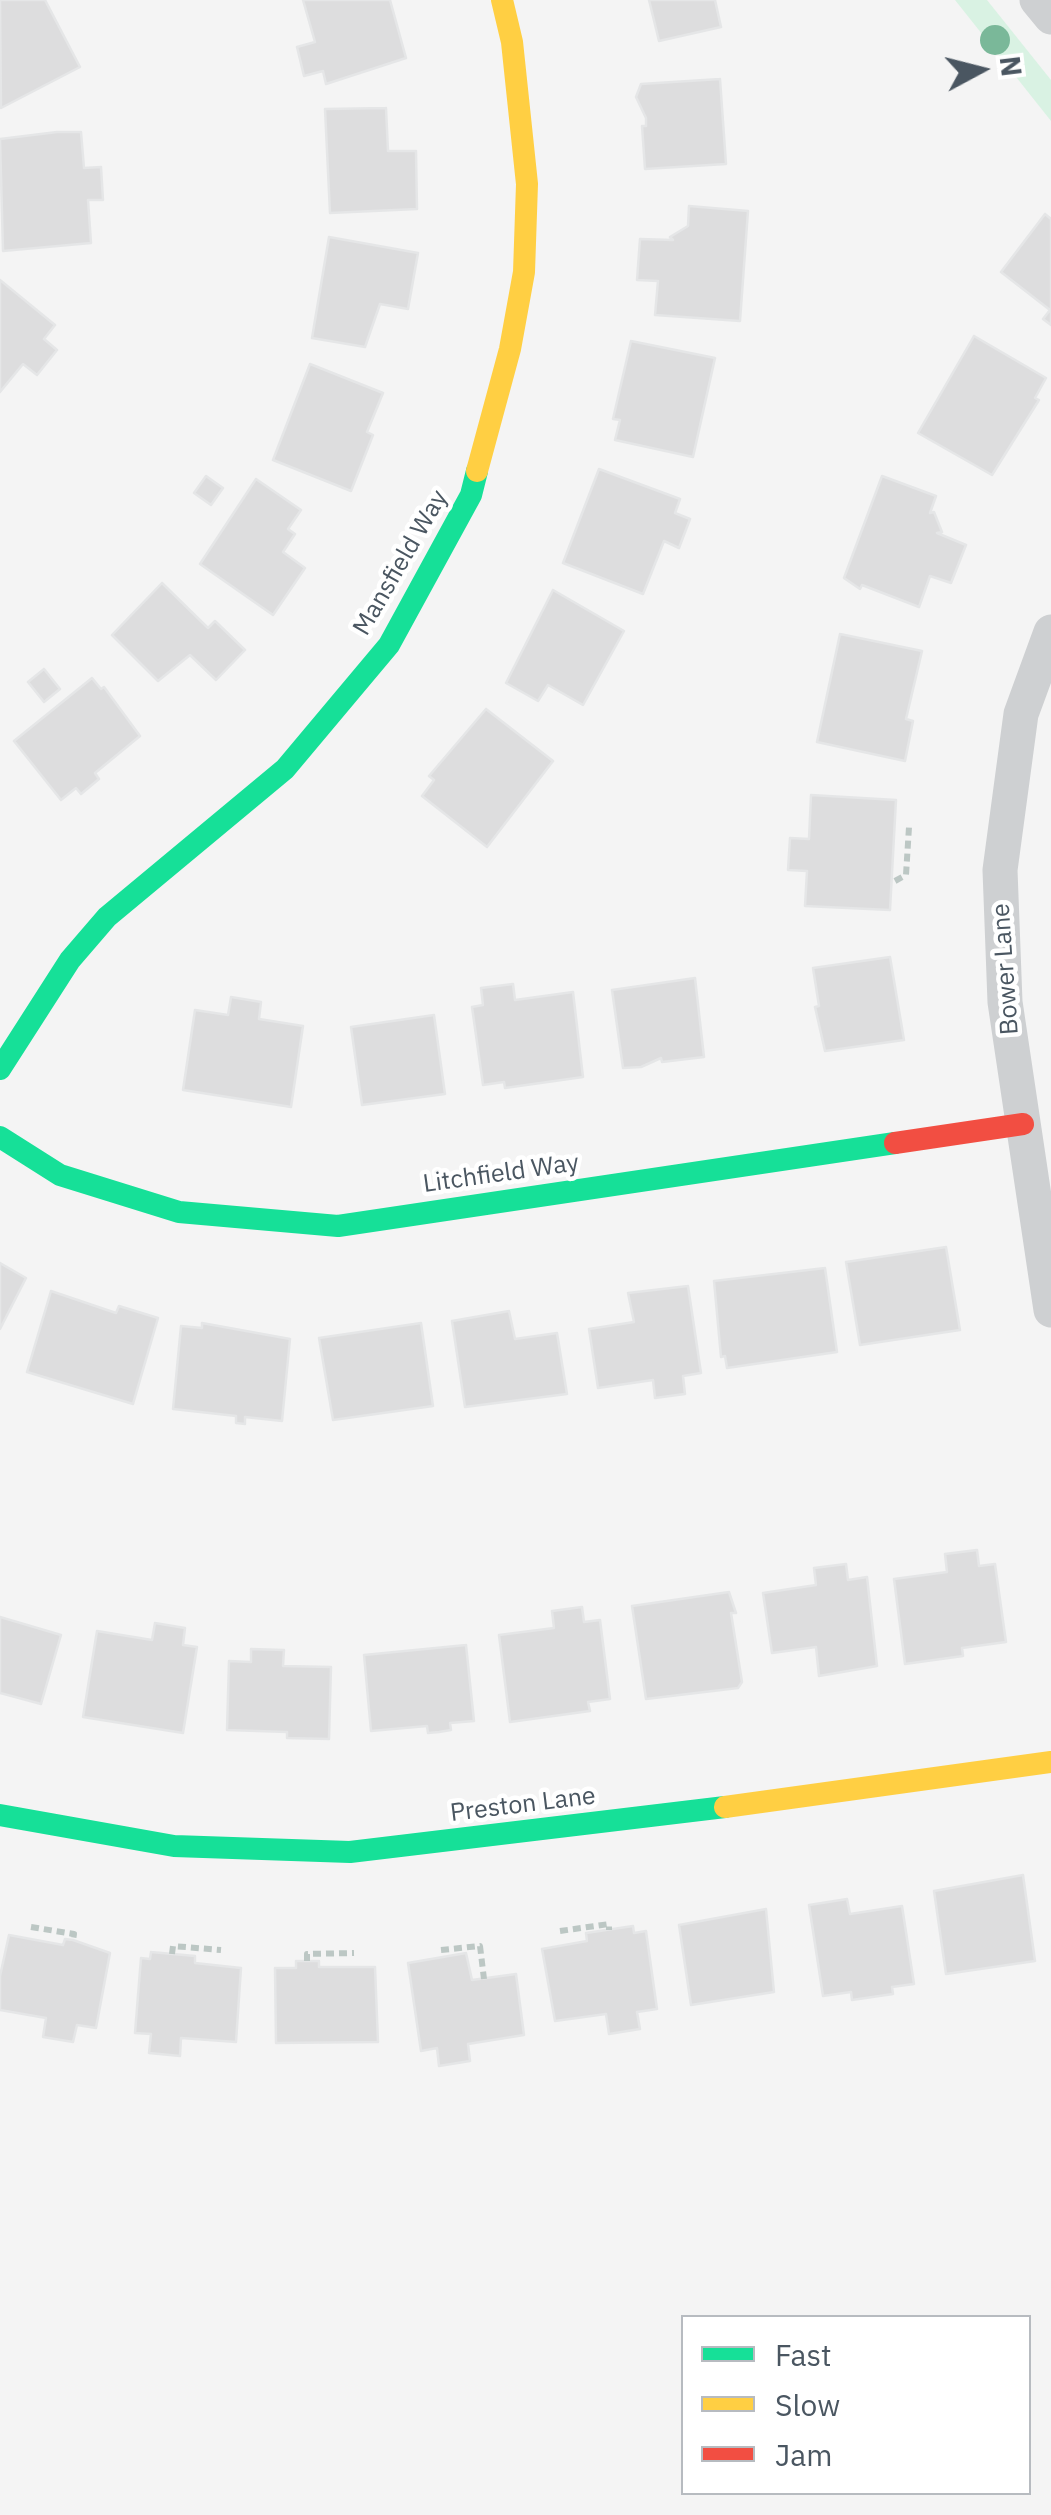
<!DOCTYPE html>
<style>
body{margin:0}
#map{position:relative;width:1051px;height:2515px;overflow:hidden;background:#f4f4f4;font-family:"IBM Plex Sans",sans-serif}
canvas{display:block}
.legend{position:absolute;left:681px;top:2315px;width:350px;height:180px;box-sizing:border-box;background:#fff;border:2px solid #b7bbc0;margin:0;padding:12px 18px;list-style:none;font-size:30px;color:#4a5661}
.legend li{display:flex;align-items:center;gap:20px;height:50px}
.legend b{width:50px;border:2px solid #b7bbc0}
.north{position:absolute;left:931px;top:20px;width:100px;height:100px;-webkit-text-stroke:8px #fff;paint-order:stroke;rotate:83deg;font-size:28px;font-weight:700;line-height:40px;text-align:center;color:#4a5661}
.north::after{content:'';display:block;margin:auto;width:35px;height:45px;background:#4a5661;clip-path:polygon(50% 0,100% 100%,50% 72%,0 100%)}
</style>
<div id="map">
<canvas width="1051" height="2515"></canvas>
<ul class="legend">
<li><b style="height:12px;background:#16e098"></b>Fast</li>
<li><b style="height:12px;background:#ffcf43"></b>Slow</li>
<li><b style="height:12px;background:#f24e42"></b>Jam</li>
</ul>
<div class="north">N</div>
</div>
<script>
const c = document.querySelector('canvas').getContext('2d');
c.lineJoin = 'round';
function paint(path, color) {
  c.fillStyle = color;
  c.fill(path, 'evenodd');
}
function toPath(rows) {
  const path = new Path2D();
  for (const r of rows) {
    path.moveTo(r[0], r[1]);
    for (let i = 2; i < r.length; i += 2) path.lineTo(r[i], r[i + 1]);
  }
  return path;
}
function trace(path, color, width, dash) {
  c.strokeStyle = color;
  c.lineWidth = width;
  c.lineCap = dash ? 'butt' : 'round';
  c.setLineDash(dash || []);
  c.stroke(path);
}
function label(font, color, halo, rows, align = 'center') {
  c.font = font + ' "IBM Plex Sans",sans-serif';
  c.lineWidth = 9;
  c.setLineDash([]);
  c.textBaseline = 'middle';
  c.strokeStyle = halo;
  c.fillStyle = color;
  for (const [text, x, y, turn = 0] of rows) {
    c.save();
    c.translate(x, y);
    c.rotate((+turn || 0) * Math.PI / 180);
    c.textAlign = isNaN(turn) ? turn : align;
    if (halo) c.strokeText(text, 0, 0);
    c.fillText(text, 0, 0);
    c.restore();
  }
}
paint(toPath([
 [955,0,987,0,1051,80,1051,121]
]), '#d9f2e3');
const building = toPath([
 [0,0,45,0,80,67,1,108,0,0],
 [303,0,390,0,406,58,326,84,323,71,304,76,297,47,315,42,303,0],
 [649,0,715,0,721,27,659,41,649,0],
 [720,79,726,164,645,169,642,126,646,126,646,118,636,97,641,84,720,79],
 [386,108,388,151,416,151,417,209,330,213,325,109,386,108],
 [57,132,81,132,84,168,101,167,103,200,88,200,91,243,3,251,0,139,57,132],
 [689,206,748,211,740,321,655,315,658,281,637,280,640,239,673,240,670,237,688,226,689,206],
 [1045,214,1051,219,1051,325,1043,319,1050,310,1001,272,1045,214],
 [329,237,418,253,408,309,380,304,365,347,312,338,329,237],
 [0,280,55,325,44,339,57,350,37,375,23,364,0,392,0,280],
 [974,336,1046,378,1035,398,1039,400,992,475,918,433,974,336],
 [631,341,715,358,693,457,615,440,620,420,613,419,631,341],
 [310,364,383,393,367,432,373,435,351,491,273,460,310,364],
 [599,469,680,499,675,513,690,519,679,548,664,541,643,594,563,563,599,469],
 [206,476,223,488,211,505,194,493,206,476],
 [882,476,936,496,930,513,934,512,942,532,937,533,966,545,951,583,930,576,919,607,862,585,860,589,844,578,882,476],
 [256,479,301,510,288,529,295,534,283,552,305,568,273,615,200,564,256,479],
 [162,583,208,628,215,621,245,650,216,680,190,655,158,681,112,635,162,583],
 [553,590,624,631,583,705,548,685,538,701,506,683,553,590],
 [840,634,922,651,906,719,913,721,905,761,817,742,840,634],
 [44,669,60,689,44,702,28,682,44,669],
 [92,678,101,689,104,687,140,736,95,773,99,779,81,794,76,788,61,800,14,741,92,678],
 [486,709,553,761,487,847,422,796,434,780,429,776,486,709],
 [811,795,896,800,890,910,805,906,807,871,788,870,790,838,809,839,811,795],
 [890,957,904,1040,825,1051,815,1007,819,1006,813,968,890,957],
 [695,978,704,1057,662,1062,661,1058,641,1067,623,1068,612,990,695,978],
 [513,984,515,1000,573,992,583,1077,505,1088,504,1082,483,1085,472,1007,483,1005,481,988,513,984],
 [231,997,261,1002,259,1019,303,1026,291,1107,183,1090,195,1010,228,1015,231,997],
 [434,1015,445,1094,362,1105,351,1027,434,1015],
 [946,1247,960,1330,860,1345,846,1262,946,1247],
 [0,1263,26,1278,0,1329,0,1263],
 [825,1268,837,1352,727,1368,725,1356,721,1357,714,1281,825,1268],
 [688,1286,701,1373,683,1376,685,1394,655,1398,653,1380,598,1388,589,1329,634,1322,628,1293,688,1286],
 [51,1291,116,1313,119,1306,158,1318,133,1404,27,1372,51,1291],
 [509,1311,515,1339,557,1333,567,1394,465,1407,452,1321,509,1311],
 [202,1323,290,1339,282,1421,245,1417,245,1424,236,1423,236,1416,173,1409,181,1326,202,1328,202,1323],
 [421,1323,433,1406,333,1420,319,1338,421,1323],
 [977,1550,979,1566,995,1564,1006,1642,962,1648,963,1656,905,1664,894,1579,947,1572,945,1554,977,1550],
 [846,1564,848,1580,867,1577,877,1666,819,1676,816,1647,772,1653,763,1593,816,1585,814,1568,846,1564],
 [729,1592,736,1613,731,1613,742,1682,738,1688,646,1699,632,1606,729,1592],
 [582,1607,584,1622,600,1620,610,1699,588,1702,590,1711,510,1722,499,1635,554,1628,552,1611,582,1607],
 [0,1617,61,1635,41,1704,0,1693,0,1617],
 [155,1623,185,1628,183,1645,197,1647,183,1733,83,1717,97,1631,152,1640,155,1623],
 [466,1645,474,1721,450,1723,451,1730,439,1732,428,1733,427,1726,371,1731,364,1655,466,1645],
 [251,1649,284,1650,283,1666,331,1667,329,1739,287,1738,287,1732,227,1730,229,1661,251,1662,251,1649],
 [1023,1875,1035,1961,946,1974,934,1891,1023,1875],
 [847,1899,850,1914,902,1906,914,1984,892,1987,893,1994,852,2000,851,1992,823,1996,809,1905,847,1899],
 [766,1909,774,1992,691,2005,679,1925,766,1909],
 [633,1926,634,1933,646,1931,657,2009,637,2012,640,2029,609,2034,606,2014,555,2021,542,1949,587,1941,586,1933,633,1926],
 [9,1935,63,1945,65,1939,73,1940,110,1953,96,2028,77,2025,73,2042,43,2037,46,2018,0,2010,0,1976,9,1935],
 [151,1952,195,1956,195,1963,241,1968,236,2042,181,2038,180,2056,149,2053,151,2034,135,2033,141,1958,150,1959,151,1952],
 [466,1953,472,1980,516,1974,524,2035,468,2044,470,2061,439,2066,437,2048,421,2051,408,1963,466,1953],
 [296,1961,319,1961,319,1967,375,1967,378,2042,276,2043,275,1968,296,1968,296,1961]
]);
paint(building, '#ddddde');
trace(building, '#e5e6e7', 2.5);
trace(toPath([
 [895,881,906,875,909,827],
 [31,1927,74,1934,73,1940],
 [560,1931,609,1924,609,1930],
 [441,1950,480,1946,484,1979],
 [172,1954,173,1946,221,1950],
 [307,1961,307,1954,354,1953]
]), '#bcc7c4', 6, [8, 5]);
trace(toPath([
 [1037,0,1051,17],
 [1051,632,1021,714,1000,870,1005,1002,1051,1310]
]), '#ced0d2', 35);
trace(toPath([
 [0,1069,70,960,107,917,285,769,389,645,471,495,477,471],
 [0,1137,60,1175,179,1212,338,1226,895,1143],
 [0,1815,174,1846,350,1852,725,1807]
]), '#16e098', 22);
trace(toPath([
 [477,471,510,349,524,272,527,184,512,42,502,0],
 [725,1807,1051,1762]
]), '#ffcf43', 22);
trace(toPath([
 [895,1143,1023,1124]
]), '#f24e42', 22);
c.fillStyle = '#7ab899';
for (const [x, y] of [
 [995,40]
]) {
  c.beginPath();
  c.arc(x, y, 15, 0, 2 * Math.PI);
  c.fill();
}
label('25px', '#4a5661', '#fff', [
 ["Mansfield Way",401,563,-60],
 ["Bower Lane",1006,969,-94],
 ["Litchfield Way",501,1174,-8],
 ["Preston Lane",523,1805,-7]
]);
</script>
